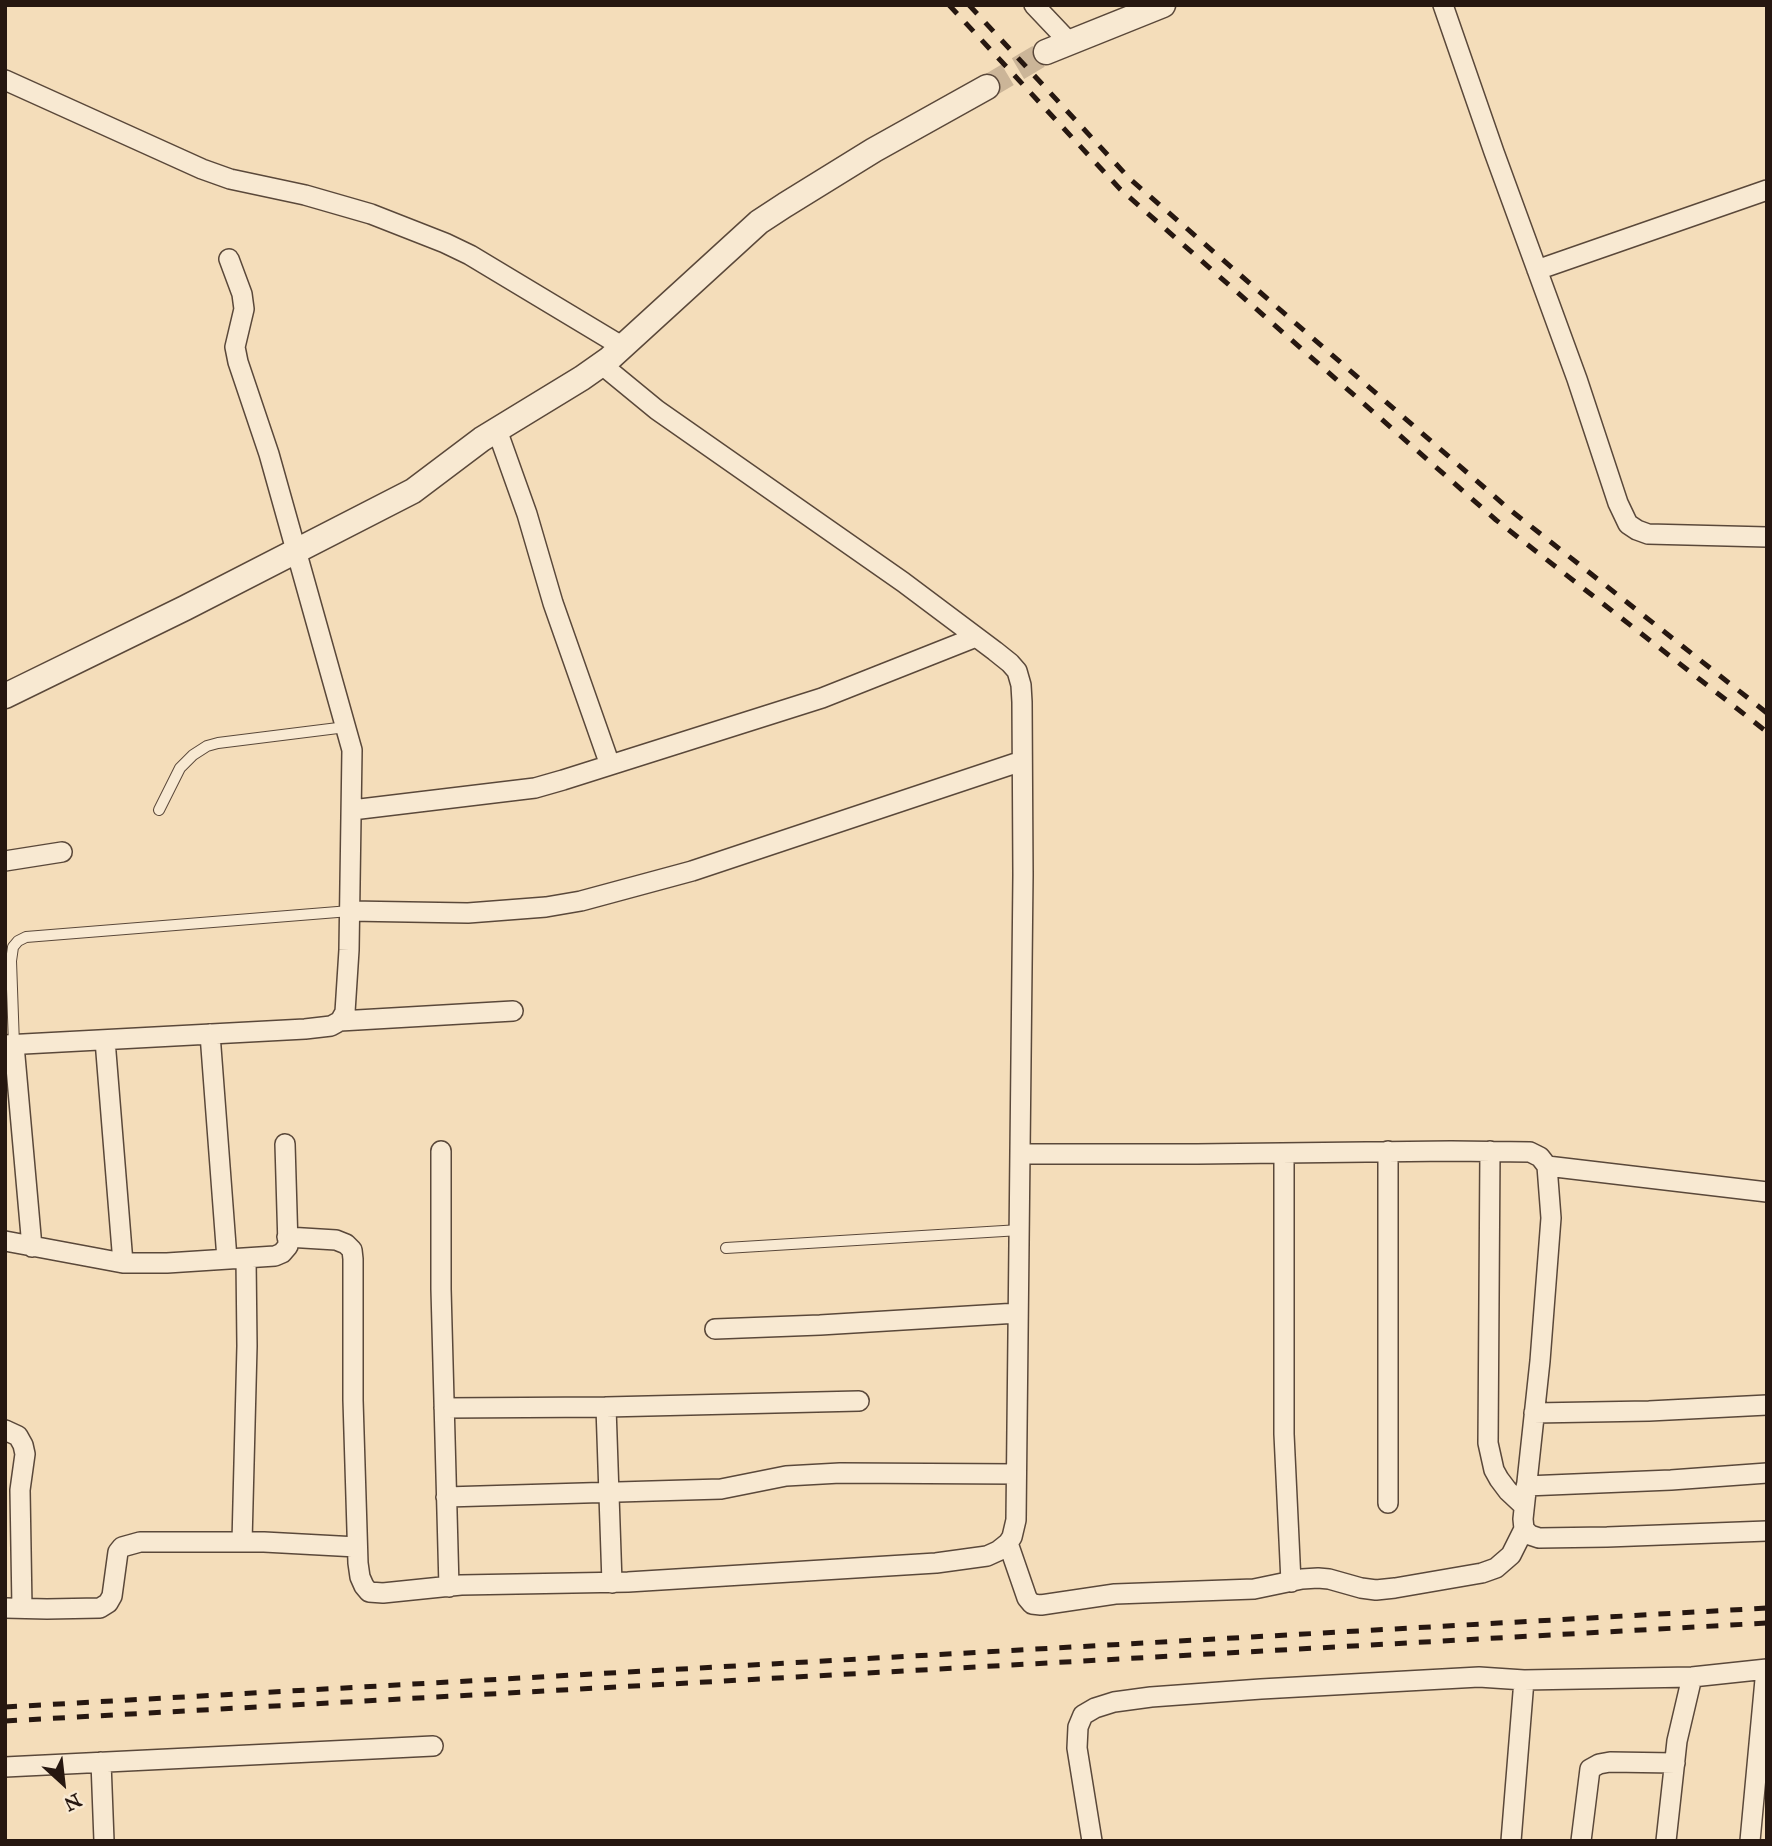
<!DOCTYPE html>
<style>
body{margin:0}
#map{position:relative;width:1772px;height:1846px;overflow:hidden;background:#f4ddba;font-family:"IM FELL Great Primer",serif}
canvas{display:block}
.frame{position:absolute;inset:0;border:7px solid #261710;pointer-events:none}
.north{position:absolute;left:28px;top:1748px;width:70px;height:70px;-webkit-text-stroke:5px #f8e9d2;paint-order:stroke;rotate:153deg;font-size:19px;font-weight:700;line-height:28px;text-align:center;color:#261710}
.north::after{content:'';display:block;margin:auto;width:24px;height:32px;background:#261710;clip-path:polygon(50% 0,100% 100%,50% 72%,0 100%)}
</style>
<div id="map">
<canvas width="1772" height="1846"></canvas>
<div class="frame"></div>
<div class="north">N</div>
</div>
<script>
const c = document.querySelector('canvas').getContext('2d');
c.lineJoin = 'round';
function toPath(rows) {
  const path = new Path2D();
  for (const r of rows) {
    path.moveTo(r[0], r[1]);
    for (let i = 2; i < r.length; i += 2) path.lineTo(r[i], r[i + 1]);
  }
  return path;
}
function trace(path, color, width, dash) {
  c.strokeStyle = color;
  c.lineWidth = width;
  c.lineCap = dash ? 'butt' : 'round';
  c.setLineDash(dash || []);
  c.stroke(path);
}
trace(toPath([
 [987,87,1046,52]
]), '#cbb598', 24, [24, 12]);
const service = toPath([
 [159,810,180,768,193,755,207,746,218,743,346,727],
 [14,1045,11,961,13,947,18,941,26,937,350,911],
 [726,1248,1020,1230]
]);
const minor = toPath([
 [1034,5,1070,43],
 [1443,5,1494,152,1577,379,1618,503,1628,524,1637,530,1648,534,1767,537],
 [5,80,202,169,230,179,305,195,371,214,445,243,470,255,623,347],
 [1537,270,1767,190],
 [497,430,527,514,553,603,610,765],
 [352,810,535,788,563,780,822,698,976,637],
 [5,861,62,852],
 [350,911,468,913,546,907,581,901,692,871,1022,761],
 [340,1021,513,1011],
 [210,1034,227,1259],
 [105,1040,123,1263],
 [5,1045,305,1029,331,1026,340,1021,345,1012,349,950,352,750,269,454,238,362,235,347,244,309,242,294,229,259],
 [14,1045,32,1247],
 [441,1151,441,1289,449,1587],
 [1490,1151,1488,1443,1494,1470,1499,1479,1508,1491,1524,1506],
 [1284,1153,1284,1434,1291,1582],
 [1020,1154,1197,1154,1451,1151,1530,1152,1540,1157,1547,1166,1551,1218,1540,1361,1523,1519,1524,1529,1530,1535,1539,1538,1607,1537,1767,1531],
 [1547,1166,1767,1192],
 [287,1237,336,1240,346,1244,352,1250,353,1259,353,1400,358,1563,360,1577,364,1586,369,1592,383,1593,461,1585,628,1582,936,1563,987,1556,998,1551,1008,1543,1012,1537,1016,1520,1023,875,1022,702,1021,685,1017,671,1010,663,995,651,903,582,657,410,601,364],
 [5,1241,123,1263,167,1263,275,1256,282,1253,288,1246,285,1144],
 [715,1329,820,1325,1018,1313],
 [606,1407,612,1583],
 [444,1408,606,1407,859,1401],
 [1534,1413,1649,1411,1767,1405],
 [5,1430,18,1436,23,1445,25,1454,20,1490,22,1608],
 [1526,1486,1671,1480,1767,1473],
 [446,1497,721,1489,786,1476,840,1473,1016,1474],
 [1388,1503,1388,1151],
 [242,1542,247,1346,246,1258],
 [1008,1543,1027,1598,1032,1604,1041,1605,1115,1594,1254,1589,1302,1579,1318,1578,1329,1579,1361,1588,1376,1590,1395,1588,1482,1573,1496,1568,1511,1555,1524,1529],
 [5,1608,47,1609,100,1608,108,1603,112,1596,118,1552,122,1547,140,1542,264,1542,357,1547],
 [101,1762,104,1841],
 [5,1767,433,1746],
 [1092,1841,1077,1748,1078,1727,1083,1715,1095,1708,1114,1702,1151,1697,1261,1689,1479,1677,1524,1680,1692,1677,1767,1669],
 [1511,1841,1524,1680],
 [1581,1841,1590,1769,1599,1764,1610,1762,1675,1763],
 [1666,1841,1677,1741,1692,1677],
 [1750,1841,1766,1669]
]);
const tertiary = toPath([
 [1046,52,1163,5],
 [5,696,185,608,413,491,482,439,582,378,609,359,759,222,785,205,874,150,987,87]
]);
trace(service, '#5a483a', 12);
trace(minor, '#5a483a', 22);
trace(tertiary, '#5a483a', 27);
trace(service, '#f8e9d2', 10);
trace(minor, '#f8e9d2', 19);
trace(tertiary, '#f8e9d2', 24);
trace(toPath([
 [949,5,1120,189,1496,520,1767,732],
 [969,5,1130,179,1509,509,1767,713],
 [5,1707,1767,1608],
 [5,1721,1767,1623]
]), '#261710', 5, [12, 12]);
</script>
